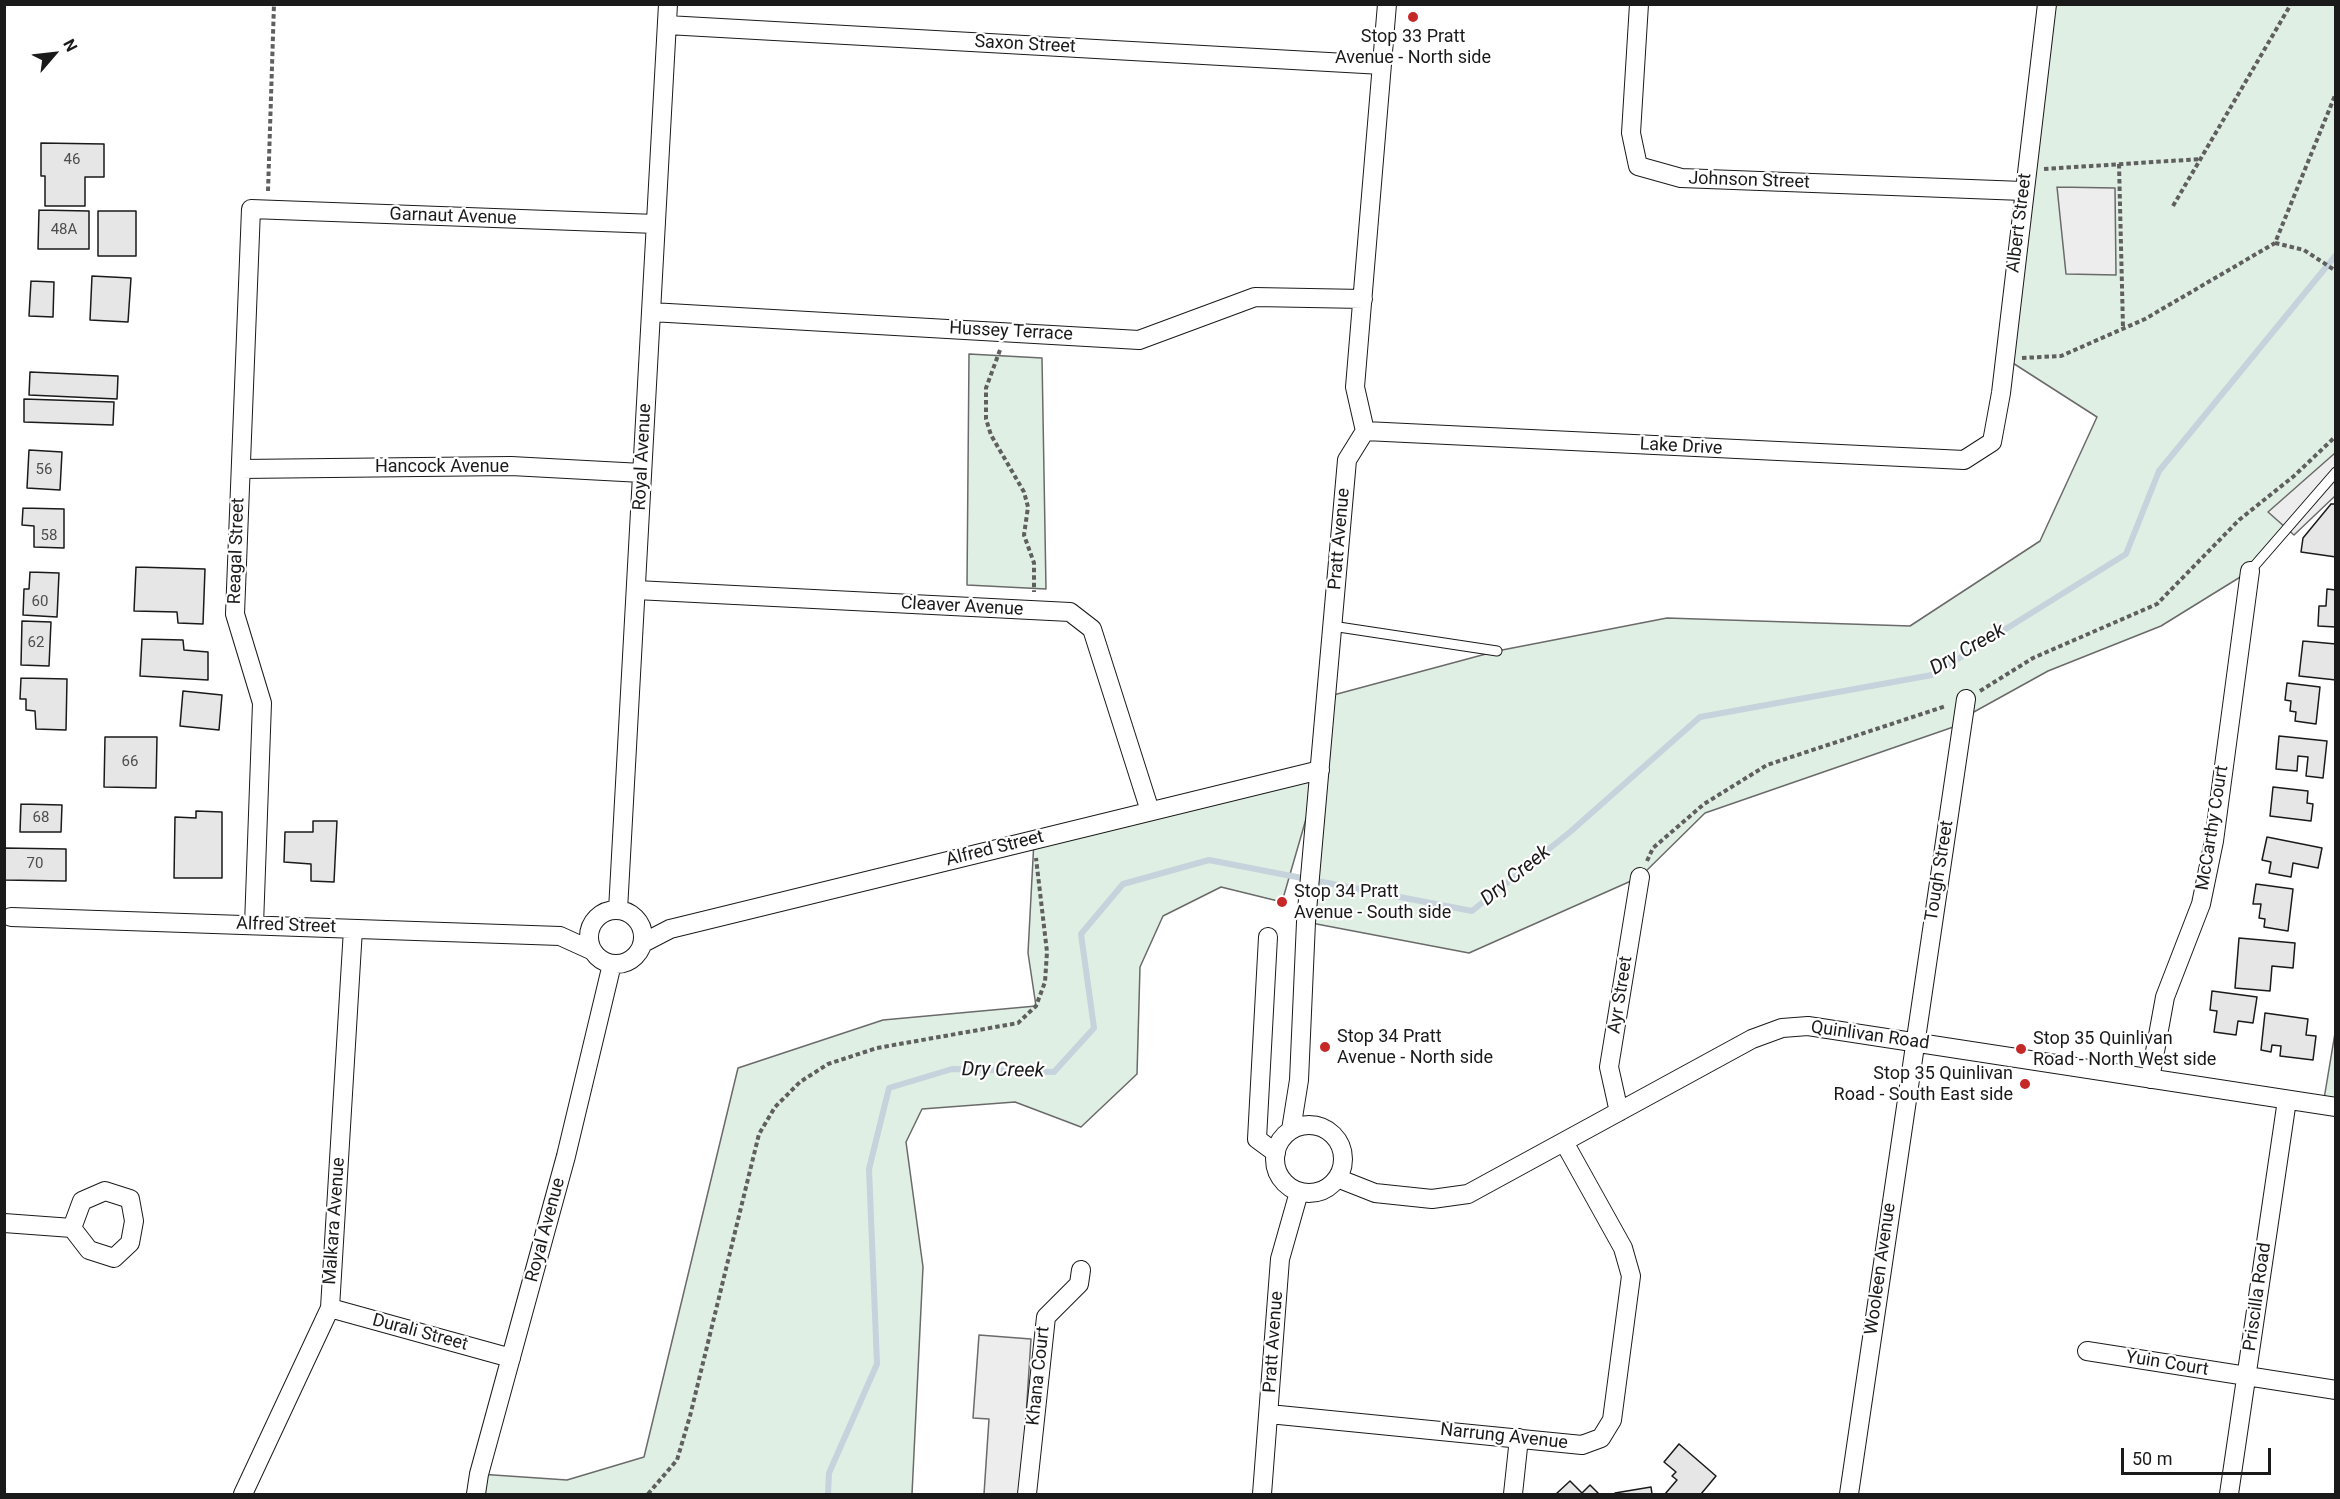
<!DOCTYPE html>
<style>
body{margin:0}
#map{position:relative;width:2340px;height:1499px;overflow:hidden;background:#fff;font-family:Roboto,sans-serif}
canvas{display:block}
.frame{position:absolute;inset:0;border:6px solid #1a1a1a;pointer-events:none}
.north{position:absolute;left:24px;top:24px;width:60px;height:60px;-webkit-text-stroke:4px #fff;paint-order:stroke;rotate:62deg;font-size:16px;font-weight:700;line-height:24px;text-align:center;color:#1a1a1a}
.north::after{content:'';display:block;margin:auto;width:21px;height:27px;background:#1a1a1a;clip-path:polygon(50% 0,100% 100%,50% 72%,0 100%)}
.scale{position:absolute;left:2121px;top:1448px;width:150px;height:27px;box-sizing:border-box;border:3px solid #1a1a1a;border-top:0;padding-left:8px;font-size:18px;line-height:21px;white-space:nowrap;color:#1a1a1a;-webkit-text-stroke:4px #fff;paint-order:stroke}
</style>
<div id="map">
<canvas width="2340" height="1499"></canvas>
<div class="frame"></div>
<div class="north">N</div>
<div class="scale">50 m</div>
</div>
<script>
const c = document.querySelector('canvas').getContext('2d');
c.lineJoin = 'round';
function paint(path, color) {
  c.fillStyle = color;
  c.fill(path, 'evenodd');
}
function toPath(rows) {
  const path = new Path2D();
  for (const r of rows) {
    if (r.length === 3) {
      path.moveTo(r[0] + r[2], r[1]);
      path.arc(r[0], r[1], r[2], 0, 2 * Math.PI);
      continue;
    }
    path.moveTo(r[0], r[1]);
    for (let i = 2; i < r.length; i += 2) path.lineTo(r[i], r[i + 1]);
  }
  return path;
}
function trace(path, color, width, dash) {
  c.strokeStyle = color;
  c.lineWidth = width;
  c.lineCap = dash ? 'butt' : 'round';
  c.setLineDash(dash || []);
  c.stroke(path);
}
function label(font, color, halo, rows, align = 'center') {
  c.font = font + ' Roboto,sans-serif';
  c.lineWidth = 4.5;
  c.setLineDash([]);
  c.textBaseline = 'middle';
  c.strokeStyle = halo;
  c.fillStyle = color;
  for (const [text, x, y, turn = 0] of rows) {
    c.save();
    c.translate(x, y);
    c.rotate((+turn || 0) * Math.PI / 180);
    c.textAlign = isNaN(turn) ? turn : align;
    if (halo) c.strokeText(text, 0, 0);
    c.fillText(text, 0, 0);
    c.restore();
  }
}
const green = toPath([
 [2048,5,2335,5,2335,493,2321,489,2250,571,2161,626,2048,671,1963,718,1962,724,1705,813,1640,877,1469,953,1306,922,1319,774,1282,902,1221,887,1163,916,1140,967,1137,1074,1081,1127,1015,1102,922,1109,906,1142,923,1267,912,1494,476,1494,479,1474,567,1480,644,1457,738,1068,883,1020,1036,1006,1028,953,1034,840,1320,770,1326,697,1497,651,1667,618,1910,626,2040,541,2097,417,2005,358,2048,5],
 [969,354,1042,358,1046,589,967,585,969,354],
 [2335,1033,2335,1106,2323,1105,2335,1033]
]);
paint(green, '#e0efe3');
trace(green, '#6a6a6a', 1.5);
const parking = toPath([
 [2057,187,2115,188,2116,275,2066,274,2057,187],
 [2335,453,2335,496,2294,535,2268,512,2335,453],
 [979,1335,1031,1339,1021,1494,984,1494,989,1419,973,1418,979,1335]
]);
paint(parking, '#ededed');
trace(parking, '#6a6a6a', 1.5);
trace(toPath([
 [828,1494,829,1473,877,1364,869,1169,889,1088,952,1069,1054,1072,1094,1028,1081,934,1123,884,1209,860,1472,911,1570,832,1700,717,1932,675,2126,554,2159,471,2336,255]
]), '#c6d2dc', 6);
const building = toPath([
 [41,143,104,144,104,177,85,177,85,206,45,206,45,176,41,176,41,143],
 [39,210,89,211,89,249,38,249,39,210],
 [98,211,136,211,136,256,98,256,98,211],
 [92,276,131,278,128,322,90,320,92,276],
 [31,281,54,282,53,317,29,316,31,281],
 [30,372,118,376,117,399,29,395,30,372],
 [24,399,114,402,113,425,24,422,24,399],
 [29,450,62,452,60,490,27,488,29,450],
 [2331,504,2336,504,2336,557,2301,552,2303,538,2331,504],
 [23,508,64,509,64,548,34,547,34,526,22,525,23,508],
 [136,567,205,569,203,624,178,623,177,612,134,611,136,567],
 [30,572,59,573,57,617,23,615,24,589,29,589,30,572],
 [2327,589,2336,590,2336,627,2318,626,2319,606,2326,606,2327,589],
 [22,621,51,622,49,666,21,665,22,621],
 [142,639,183,640,184,650,208,652,208,680,140,676,142,639],
 [2303,641,2336,644,2336,680,2299,676,2303,641],
 [21,678,67,679,66,730,36,729,35,711,26,710,26,699,20,699,21,678],
 [2287,683,2320,687,2316,724,2295,721,2296,712,2290,711,2291,701,2285,700,2287,683],
 [183,691,222,695,219,730,180,726,183,691],
 [2279,736,2327,741,2323,778,2306,776,2308,757,2298,756,2297,771,2276,769,2279,736],
 [105,737,157,737,156,788,104,787,105,737],
 [2273,787,2308,791,2307,803,2313,804,2311,821,2270,816,2273,787],
 [21,804,62,805,61,832,20,832,21,804],
 [196,811,222,812,222,878,174,878,175,817,196,818,196,811],
 [313,821,337,821,334,882,311,881,311,864,284,862,285,832,313,832,313,821],
 [2267,837,2322,848,2318,868,2293,863,2291,877,2269,873,2271,862,2262,860,2267,837],
 [4,848,66,849,66,881,4,880,4,848],
 [2256,884,2293,889,2288,931,2264,927,2265,919,2259,918,2261,904,2253,904,2256,884],
 [2239,938,2295,943,2293,968,2272,966,2270,991,2235,988,2239,938],
 [2212,991,2257,997,2253,1023,2238,1021,2236,1035,2214,1032,2217,1011,2210,1010,2212,991],
 [2265,1013,2308,1019,2306,1035,2316,1036,2313,1060,2280,1056,2281,1046,2272,1045,2271,1052,2261,1050,2265,1013],
 [1679,1444,1716,1476,1701,1494,1665,1494,1677,1480,1672,1476,1676,1472,1664,1462,1679,1444],
 [1570,1481,1582,1493,1590,1485,1599,1494,1556,1494,1570,1481],
 [1651,1487,1652,1494,1616,1494,1615,1493,1651,1487]
]);
paint(building, '#e6e6e6');
trace(building, '#1a1a1a', 1.5);
const lane = toPath([
 [2250,571,2336,472],
 [1332,626,1497,651]
]);
const street = toPath([
 [1639,4,1631,133,1638,166,1681,178,2023,191],
 [667,25,1382,65],
 [651,312,1139,340,1255,297,1363,299],
 [1365,431,1964,460,1992,442,2001,393,2047,4],
 [241,469,511,466,642,473],
 [636,590,1070,612,1092,629,1150,811],
 [618,910,668,4],
 [616,937,27],
 [11,917,560,936,593,951],
 [254,925,262,703,235,614,251,209,656,224],
 [1268,937,1257,1139,1276,1153],
 [643,943,670,929,1320,770],
 [2150,1079,2165,997,2201,904,2214,841,2250,571],
 [1619,1112,1609,1067,1640,877],
 [1309,1159,34],
 [1291,1130,1299,1080,1306,922,1347,460,1365,431,1355,387,1387,4],
 [1337,1178,1375,1193,1432,1199,1468,1194,1752,1039,1782,1028,1808,1026,2336,1107],
 [4,1223,72,1228,89,1250,114,1258,130,1243,134,1221,130,1199,105,1191,82,1201,72,1228],
 [330,1308,511,1358],
 [2087,1351,2336,1390],
 [1269,1414,1582,1445,1601,1438,1612,1420,1631,1276,1623,1248,1564,1142],
 [243,1494,330,1308,353,929],
 [476,1494,479,1474,566,1156,612,964],
 [1027,1494,1046,1317,1079,1284,1081,1270],
 [1262,1494,1280,1259,1299,1192],
 [1513,1494,1519,1438],
 [1849,1494,1966,699],
 [2229,1494,2287,1100]
]);
trace(lane, '#1a1a1a', 11);
trace(street, '#1a1a1a', 20);
trace(toPath([
 [2119,164,2123,328],
 [2044,169,2201,159],
 [268,191,274,4],
 [2173,206,2291,4],
 [2275,243,2304,250,2336,271],
 [1000,350,986,388,986,419,991,435,1024,492,1028,507,1024,535,1034,563,1034,592],
 [2022,358,2061,356,2145,319,2275,243,2336,93],
 [1980,691,2033,658,2157,604,2239,520,2294,476,2336,436],
 [1647,861,1653,848,1704,804,1767,765,1946,706],
 [648,1494,677,1460,690,1416,759,1134,775,1107,800,1082,828,1064,877,1048,1018,1023,1036,1006,1045,982,1047,952,1036,858]
]), '#5f5f5f', 4, [4.5, 3]);
trace(lane, '#fff', 9);
trace(street, '#fff', 18);
for (const [x, y, r, color] of [
 [1413,17,6,"#c62828"],
 [1282,902,6,"#c62828"],
 [1325,1047,6,"#c62828"],
 [2021,1049,6,"#c62828"],
 [2025,1084,6,"#c62828"]
]) {
  const dot = new Path2D();
  dot.arc(x, y, r, 0, 2 * Math.PI);
  c.fillStyle = color;
  c.fill(dot);
  trace(dot, '#fff', 2);
}
label('15px', '#4d4d4d', null, [
 ["46",72,160],
 ["48A",64,230],
 ["56",44,470],
 ["58",49,536],
 ["60",40,602],
 ["62",36,643],
 ["66",130,762],
 ["68",41,818],
 ["70",35,864]
]);
label('18px', '#1a1a1a', '#fff', [
 ["Stop 33 Pratt",1413,37,"center"],
 ["Avenue - North side",1413,58,"center"],
 ["Stop 34 Pratt",1294,892],
 ["Avenue - South side",1294,913],
 ["Stop 34 Pratt",1337,1037],
 ["Avenue - North side",1337,1058],
 ["Stop 35 Quinlivan",2033,1039],
 ["Road - North West side",2033,1060],
 ["Stop 35 Quinlivan",2013,1074,"right"],
 ["Road - South East side",2013,1095,"right"]
], 'left');
label('18px', '#1a1a1a', '#fff', [
 ["Saxon Street",1025,45,3],
 ["Johnson Street",1749,181,2],
 ["Garnaut Avenue",453,217,2],
 ["Albert Street",2020,223,-83],
 ["Hussey Terrace",1011,332,3],
 ["Lake Drive",1681,447,3],
 ["Royal Avenue",643,457,-87],
 ["Hancock Avenue",442,467],
 ["Pratt Avenue",1340,539,-85],
 ["Reagal Street",237,551,-88],
 ["Cleaver Avenue",962,607,3],
 ["McCarthy Court",2213,828,-81],
 ["Alfred Street",995,849,-14],
 ["Tough Street",1940,871,-81],
 ["Alfred Street",286,926,2],
 ["Ayr Street",1621,995,-81],
 ["Quinlivan Road",1870,1036,8],
 ["Malkara Avenue",335,1221,-86],
 ["Royal Avenue",546,1230,-75],
 ["Wooleen Avenue",1881,1269,-82],
 ["Priscilla Road",2258,1297,-82],
 ["Durali Street",420,1333,15],
 ["Pratt Avenue",1274,1342,-86],
 ["Yuin Court",2167,1364,9],
 ["Khana Court",1039,1376,-84],
 ["Narrung Avenue",1504,1437,6]
]);
label('italic 20px', '#1a1a1a', '#fff', [
 ["Dry Creek",1968,650,-30],
 ["Dry Creek",1516,876,-39],
 ["Dry Creek",1003,1071,1]
]);
</script>
